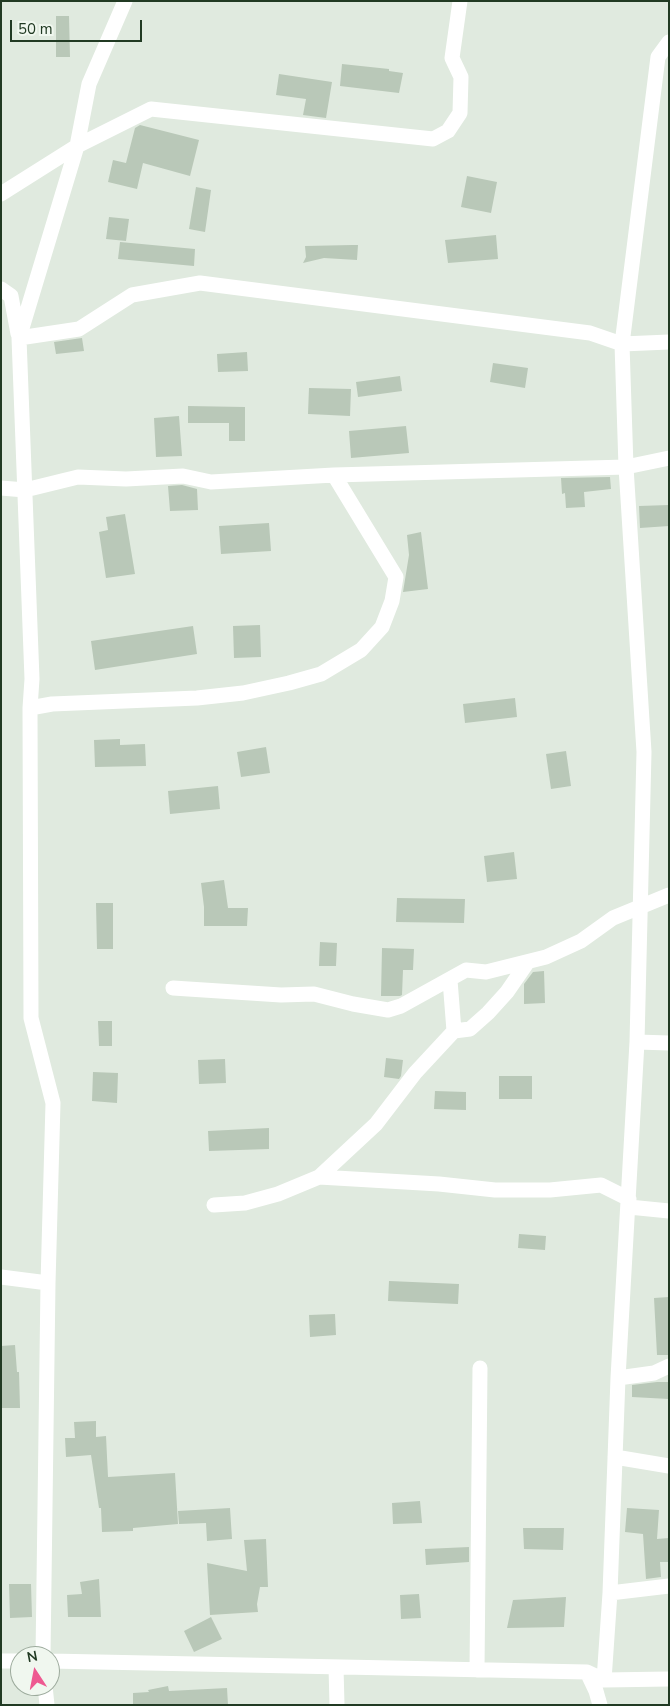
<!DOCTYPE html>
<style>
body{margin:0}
#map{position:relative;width:670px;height:1706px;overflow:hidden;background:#e0eadf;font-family:"Nunito Sans",sans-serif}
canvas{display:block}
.frame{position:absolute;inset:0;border:2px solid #213a23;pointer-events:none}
.north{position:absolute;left:10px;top:1646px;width:50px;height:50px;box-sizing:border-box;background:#f0f7ef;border:1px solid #9dab9d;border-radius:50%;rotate:349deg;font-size:14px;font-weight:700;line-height:20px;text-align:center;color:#213a23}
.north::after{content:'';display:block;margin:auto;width:18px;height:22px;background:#ee5991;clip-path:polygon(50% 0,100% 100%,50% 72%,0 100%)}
.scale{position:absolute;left:10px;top:20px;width:132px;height:22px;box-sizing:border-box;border:2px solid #213a23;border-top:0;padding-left:6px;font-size:15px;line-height:18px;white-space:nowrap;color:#213a23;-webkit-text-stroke:4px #f0f7ef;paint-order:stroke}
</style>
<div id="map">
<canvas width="670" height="1706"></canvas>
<div class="frame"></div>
<div class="north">N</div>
<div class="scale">50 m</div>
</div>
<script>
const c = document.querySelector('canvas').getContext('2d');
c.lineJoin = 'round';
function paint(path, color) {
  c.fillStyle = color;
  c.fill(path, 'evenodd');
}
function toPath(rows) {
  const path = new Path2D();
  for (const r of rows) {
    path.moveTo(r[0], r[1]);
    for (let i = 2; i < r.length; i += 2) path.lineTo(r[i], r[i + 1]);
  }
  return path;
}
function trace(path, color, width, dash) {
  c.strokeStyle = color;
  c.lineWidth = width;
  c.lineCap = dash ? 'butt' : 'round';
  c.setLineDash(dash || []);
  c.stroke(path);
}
paint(toPath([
 [56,16,69,16,70,57,56,57],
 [342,64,389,69,389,71,403,73,399,93,340,86],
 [279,74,332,82,326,118,303,115,306,99,276,95],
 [140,125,199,140,190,176,143,163,137,189,108,182,113,160,126,163,135,128],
 [467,176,497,182,491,213,461,207],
 [196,187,211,190,205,232,189,229],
 [109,217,129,219,126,241,106,239],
 [496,235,498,259,448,263,445,240],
 [120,242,195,249,194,266,118,259],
 [352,245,358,245,357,260,324,258,303,263,306,257,305,246],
 [82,338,84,351,56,354,54,342],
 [247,352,248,371,218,372,217,354],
 [493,363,528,368,525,388,490,382],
 [400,376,402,391,358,397,356,382],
 [309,388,351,389,350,416,308,414],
 [188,406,245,407,245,441,229,441,229,423,188,423],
 [179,416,182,456,156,457,154,418],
 [406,426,409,453,351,458,349,431],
 [610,477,611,489,584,492,585,507,566,508,565,493,562,494,561,478],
 [182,485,197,489,198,510,170,511,168,486],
 [669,505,669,526,640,528,639,506],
 [125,514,135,574,106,578,99,532,108,530,106,517],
 [269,523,271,551,221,554,219,526],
 [421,532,428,589,403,592,409,555,407,535],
 [260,625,261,657,234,658,233,626],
 [193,626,197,654,95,670,91,641],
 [515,698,517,717,465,723,463,704],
 [120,739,120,745,145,744,146,766,95,767,94,740],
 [266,747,270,773,241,777,237,752],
 [566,751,571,786,551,789,546,754],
 [218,786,220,809,170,814,168,791],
 [514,852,517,879,487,882,484,856],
 [224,880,228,908,248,908,247,926,204,926,204,907,201,883],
 [397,898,465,899,464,923,396,922],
 [96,903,113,903,113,949,97,949],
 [320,942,337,943,336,966,319,966],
 [382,948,414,949,413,970,403,970,402,995,400,996,381,996],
 [544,971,545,1003,524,1004,524,984,533,972],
 [98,1021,112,1021,112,1046,99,1046],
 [386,1058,403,1060,401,1076,399,1079,384,1077],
 [225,1059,226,1083,199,1084,198,1060],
 [93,1072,118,1073,117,1103,92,1101],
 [499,1076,532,1076,532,1099,499,1099],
 [435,1091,466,1092,466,1110,434,1109],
 [269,1128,269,1149,209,1151,208,1131],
 [519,1234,546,1236,545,1250,518,1248],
 [389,1281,459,1284,458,1304,388,1301],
 [669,1297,669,1355,657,1355,654,1298],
 [335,1314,336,1335,310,1337,309,1315],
 [15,1345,17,1372,19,1372,20,1408,1,1408,1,1346],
 [657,1382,669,1382,669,1399,632,1397,632,1385],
 [96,1421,96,1437,106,1436,108,1477,175,1473,178,1524,133,1528,133,1531,102,1532,101,1508,99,1508,91,1455,66,1457,65,1438,75,1438,74,1422],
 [420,1501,422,1523,393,1524,392,1503],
 [230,1508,232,1539,207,1541,206,1523,179,1524,178,1511],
 [627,1508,659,1510,657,1539,669,1538,669,1562,660,1562,661,1577,646,1579,643,1534,625,1532],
 [523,1528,564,1528,563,1550,524,1549],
 [266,1539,268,1587,260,1587,257,1604,258,1612,210,1615,207,1563,247,1571,244,1540],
 [469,1547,469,1562,426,1565,425,1549],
 [99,1579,101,1617,68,1617,67,1595,82,1594,80,1582],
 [9,1584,31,1584,32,1617,10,1618],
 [419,1594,421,1618,401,1619,400,1595],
 [566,1597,564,1627,507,1628,513,1600],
 [211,1617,222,1639,194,1652,184,1631],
 [168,1686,169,1691,227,1688,228,1705,133,1705,133,1693,149,1692,148,1690]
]), '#b9c8b8');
trace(toPath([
 [1,194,77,146,151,109,433,139,448,131,460,113,461,77,452,58,460,1],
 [1,289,11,296,18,334],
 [19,338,77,146,89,84,125,1],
 [1,488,25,490,78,477,126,479,183,476,211,482,334,475,626,467,669,458],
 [30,708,52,704,197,698,243,693,289,683,321,674,361,650,382,627,392,601,396,577,334,475],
 [450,980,454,1031],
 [173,988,281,995,314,994,353,1004,388,1010,401,1006,466,970,486,972,546,957,581,941,613,918,669,895],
 [637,1042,669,1043],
 [319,1177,376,1124,415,1073,454,1031,470,1029,488,1013,507,992,527,963],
 [214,1205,245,1203,278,1194,319,1177,439,1184,495,1190,550,1190,601,1185,629,1199],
 [629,1207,669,1211],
 [1,1277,48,1283],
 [618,1378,654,1373,669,1366],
 [615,1457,669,1466],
 [610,1593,669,1586],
 [43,1656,48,1283,53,1103,31,1018,30,708,32,679,19,338,79,329,132,295,200,283,590,333,622,344,669,342],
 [1,1661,20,1661],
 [50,1661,587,1672,604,1680,669,1679],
 [336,1667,337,1705],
 [477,1670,480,1368],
 [587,1672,596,1691,600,1705],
 [604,1680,610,1593,618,1378,637,1042,644,752,626,467,622,344,658,57,669,42],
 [45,1686,47,1705]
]), '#fff', 15);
</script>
